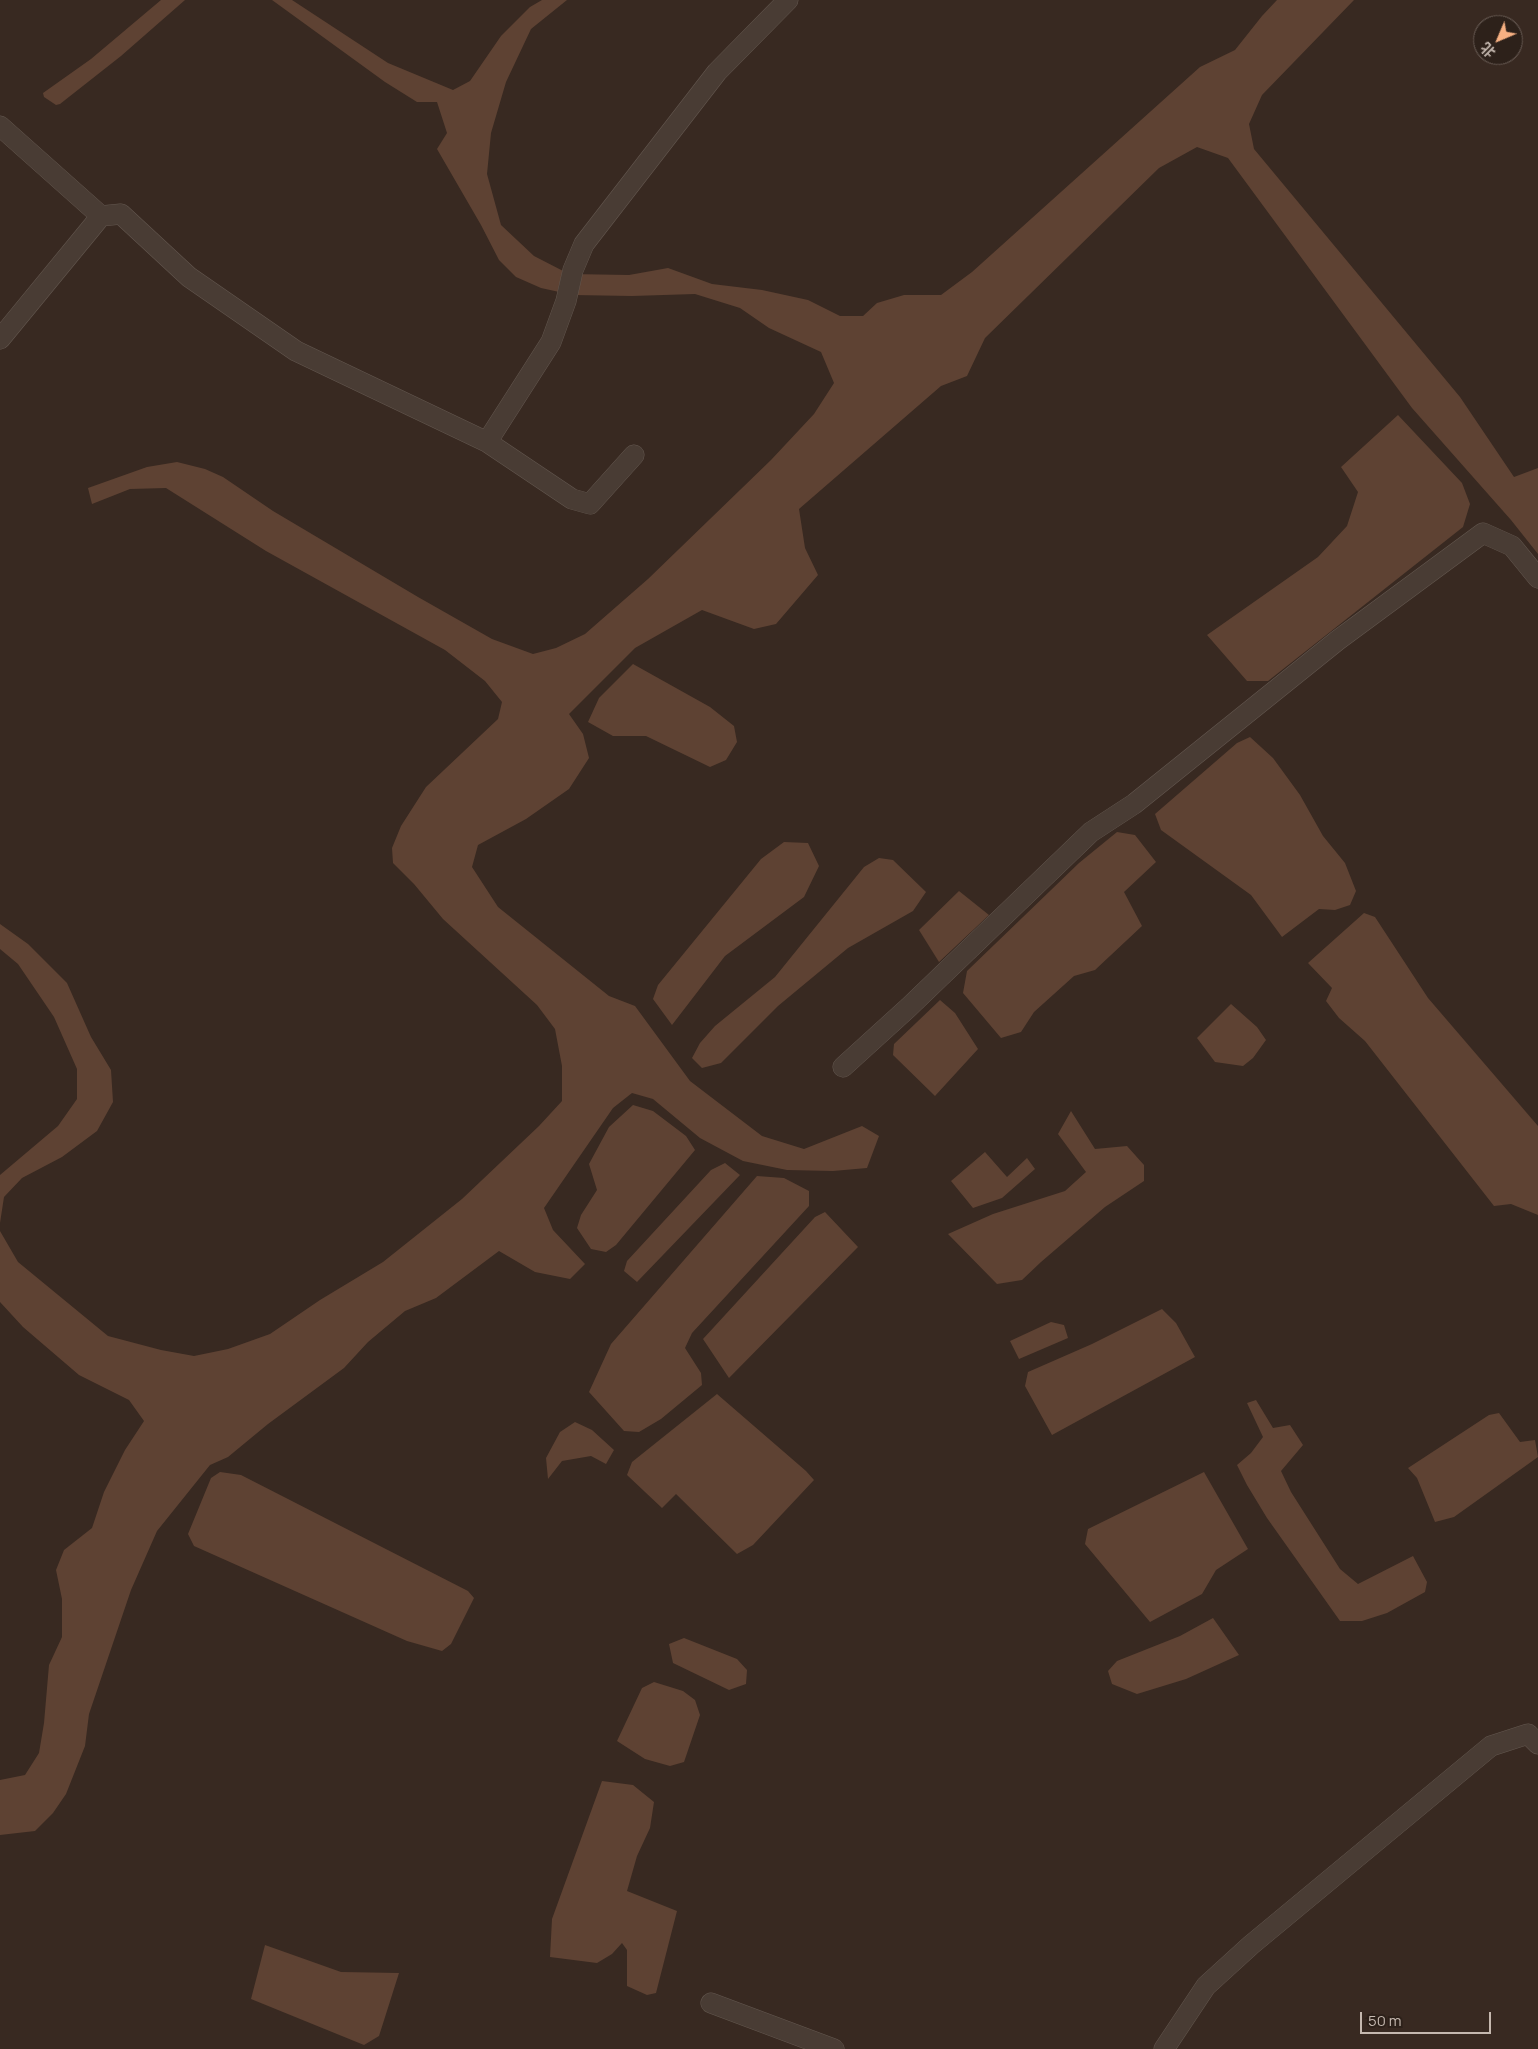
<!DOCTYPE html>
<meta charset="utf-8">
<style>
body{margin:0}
#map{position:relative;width:1538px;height:2049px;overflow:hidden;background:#382921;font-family:Manrope,"Noto Sans SC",sans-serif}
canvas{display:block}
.north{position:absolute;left:1473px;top:15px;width:50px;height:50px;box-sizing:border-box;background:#2d211a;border:1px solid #6a5d56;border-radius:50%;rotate:225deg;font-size:14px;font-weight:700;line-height:20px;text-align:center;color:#c5b8af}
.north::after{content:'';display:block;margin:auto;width:18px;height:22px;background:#f7b082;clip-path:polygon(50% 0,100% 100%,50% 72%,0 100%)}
.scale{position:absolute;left:1360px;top:2012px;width:131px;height:22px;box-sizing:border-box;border:2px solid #c5b8af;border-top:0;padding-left:6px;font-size:15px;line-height:18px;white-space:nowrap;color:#c5b8af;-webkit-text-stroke:4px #2d211a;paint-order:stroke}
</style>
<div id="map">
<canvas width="1538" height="2049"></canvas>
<div class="north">北</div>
<div class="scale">50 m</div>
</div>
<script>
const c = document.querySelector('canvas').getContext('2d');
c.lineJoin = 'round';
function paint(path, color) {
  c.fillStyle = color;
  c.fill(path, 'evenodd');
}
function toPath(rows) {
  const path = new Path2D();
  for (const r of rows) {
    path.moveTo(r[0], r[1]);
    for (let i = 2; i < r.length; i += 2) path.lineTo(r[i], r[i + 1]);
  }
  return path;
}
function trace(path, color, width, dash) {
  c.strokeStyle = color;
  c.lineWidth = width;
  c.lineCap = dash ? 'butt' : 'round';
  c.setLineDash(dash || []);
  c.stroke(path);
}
paint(toPath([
 [161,0,185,0,121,56,60,104,56,105,44,97,43,93,91,59],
 [272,0,292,0,388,63,453,90,470,81,501,36,530,7,542,0,567,0,531,29,506,82,491,133,487,174,501,225,534,256,569,274,629,275,668,268,712,284,762,290,808,300,840,316,863,316,877,303,904,295,941,295,972,272,1200,67,1235,50,1262,16,1277,0,1354,0,1262,95,1249,124,1254,149,1460,397,1514,477,1538,468,1538,554,1511,520,1412,408,1228,158,1197,147,1159,168,985,338,967,376,941,386,799,509,805,548,818,575,776,624,754,629,702,610,635,648,569,714,583,734,589,758,569,789,526,819,478,845,472,867,498,907,609,996,635,1006,690,1081,762,1136,804,1149,862,1126,879,1136,867,1168,833,1171,787,1170,743,1161,700,1138,653,1099,632,1093,613,1108,544,1208,553,1230,585,1264,570,1279,535,1272,499,1251,436,1298,405,1311,368,1342,344,1368,268,1424,228,1457,210,1465,157,1531,131,1590,89,1714,85,1746,66,1794,53,1813,35,1831,0,1835,0,1780,25,1775,39,1753,44,1723,49,1665,62,1637,62,1599,56,1570,64,1550,92,1528,104,1492,125,1450,144,1421,129,1400,79,1375,23,1327,0,1302,0,1231,18,1262,108,1336,161,1350,194,1356,228,1349,270,1334,320,1300,383,1262,462,1199,539,1126,562,1101,562,1066,555,1029,537,1005,443,919,414,884,393,863,392,848,401,826,426,787,498,719,502,702,485,681,445,650,266,551,166,488,130,489,92,504,88,488,147,467,177,462,205,469,223,477,273,511,418,597,492,639,533,654,556,648,585,634,648,579,771,460,814,414,834,383,821,352,769,328,740,308,695,294,632,296,573,295,541,288,516,277,499,260,481,225,437,149,447,133,437,102,417,102,385,82],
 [1398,415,1462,483,1470,504,1463,527,1268,681,1247,681,1207,635,1318,557,1347,526,1358,492,1341,467],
 [633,664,710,707,734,726,737,742,726,760,710,767,646,736,613,736,588,722,599,698],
 [1250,737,1273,758,1300,795,1323,836,1345,863,1356,891,1350,905,1335,910,1319,909,1282,937,1251,895,1161,830,1155,814,1237,743],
 [1117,832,1135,835,1156,862,1124,892,1142,926,1095,970,1074,976,1034,1012,1021,1032,1001,1038,963,993,967,971,1079,863],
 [784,842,808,843,819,866,804,897,725,956,672,1025,653,999,658,985,761,859],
 [879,858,893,860,926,892,913,911,848,948,778,1006,721,1063,702,1068,692,1058,700,1043,715,1026,775,977,864,867],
 [959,891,989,915,939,962,919,930],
 [1364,913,1375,917,1428,998,1538,1126,1538,1215,1511,1204,1494,1206,1365,1041,1339,1018,1326,1001,1332,988,1308,963],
 [0,924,28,944,67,983,91,1037,111,1070,113,1102,97,1131,62,1157,22,1178,4,1197,0,1223,0,1175,58,1126,77,1099,77,1069,54,1017,18,964,0,949],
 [940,1000,955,1013,978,1049,935,1096,893,1055,894,1044],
 [1231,1004,1257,1027,1266,1040,1253,1058,1243,1066,1215,1062,1197,1038],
 [633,1105,653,1111,686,1136,695,1150,616,1245,606,1252,591,1249,577,1228,581,1215,597,1190,589,1164,609,1127],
 [1071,1111,1095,1149,1127,1146,1144,1165,1144,1181,1105,1207,1041,1262,1022,1280,997,1284,948,1234,993,1214,1065,1191,1086,1172,1058,1134],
 [985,1152,1007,1177,1027,1158,1035,1169,1002,1198,973,1208,951,1181],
 [725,1163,740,1175,637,1282,624,1271,627,1261,711,1170],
 [757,1176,784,1178,809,1191,809,1206,692,1333,685,1348,701,1373,702,1385,661,1419,639,1432,624,1431,589,1392,611,1344],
 [825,1212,858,1247,729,1378,703,1339,815,1217],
 [1162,1309,1176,1323,1195,1357,1052,1435,1025,1386,1028,1372,1092,1344],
 [1051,1322,1064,1325,1068,1338,1019,1359,1010,1341],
 [717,1394,806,1471,814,1480,753,1545,737,1554,676,1494,662,1508,627,1475,632,1462],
 [1256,1400,1273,1428,1290,1425,1303,1445,1281,1471,1291,1492,1340,1569,1358,1584,1413,1556,1427,1582,1425,1592,1387,1613,1362,1621,1340,1621,1267,1518,1247,1485,1237,1465,1251,1453,1263,1437,1247,1403],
 [1499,1413,1520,1442,1535,1440,1538,1457,1454,1517,1435,1522,1417,1478,1408,1468,1489,1415],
 [575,1422,592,1430,614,1450,606,1464,591,1456,562,1461,548,1479,546,1458,560,1432],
 [220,1472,241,1475,468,1591,474,1598,451,1644,442,1651,407,1641,194,1546,188,1534,211,1478],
 [1204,1472,1248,1549,1216,1570,1202,1594,1150,1622,1085,1544,1088,1529],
 [1213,1618,1239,1655,1186,1679,1137,1694,1112,1684,1108,1671,1117,1661,1180,1636],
 [684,1638,737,1659,747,1670,746,1684,729,1690,673,1663,669,1644],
 [654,1682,683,1691,695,1700,700,1715,684,1762,670,1766,645,1759,617,1741,642,1688],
 [602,1781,633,1785,654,1802,650,1828,637,1856,627,1891,677,1911,656,1993,647,1995,627,1986,627,1950,622,1943,612,1954,597,1963,550,1957,552,1919],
 [265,1945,341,1972,399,1973,379,2036,364,2045,251,1999]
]), '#5e4233');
const minor = toPath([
 [0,126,101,216],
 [0,339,101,216,121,214,189,277,296,351,487,442,572,499,590,504,634,455],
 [487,442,551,342,566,301,573,270,584,244,717,72,788,0],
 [843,1067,909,1007,1091,832,1134,804,1338,640,1483,533,1512,546,1538,578],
 [711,2003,834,2049],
 [1164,2049,1206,1986,1251,1945,1491,1746,1528,1734,1538,1744]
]);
trace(minor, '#63574f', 21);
trace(minor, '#493c34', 20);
</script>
